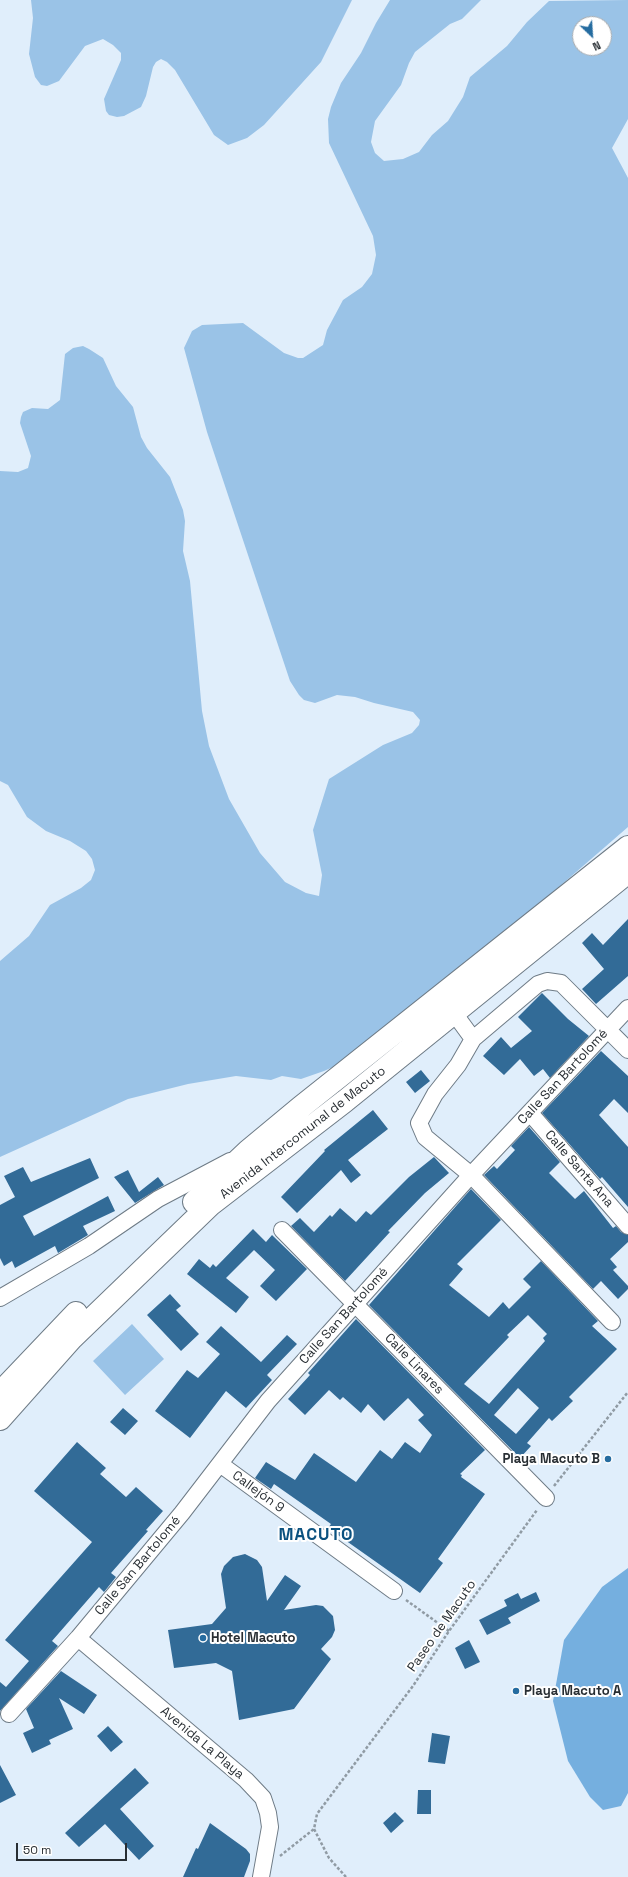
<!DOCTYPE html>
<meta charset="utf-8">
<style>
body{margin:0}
#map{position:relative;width:628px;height:1877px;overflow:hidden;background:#e0eefb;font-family:"Space Grotesk",sans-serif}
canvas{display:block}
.north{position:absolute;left:572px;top:16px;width:40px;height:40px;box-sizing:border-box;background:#fff;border:1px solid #a9abad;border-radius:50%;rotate:155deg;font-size:11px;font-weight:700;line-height:16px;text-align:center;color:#282e33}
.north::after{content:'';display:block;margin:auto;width:14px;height:18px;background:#256ca0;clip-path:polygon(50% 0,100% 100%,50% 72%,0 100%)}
.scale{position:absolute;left:16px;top:1843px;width:111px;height:18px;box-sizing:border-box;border:2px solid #282e33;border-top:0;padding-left:5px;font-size:12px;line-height:14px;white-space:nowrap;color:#282e33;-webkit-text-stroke:3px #fff;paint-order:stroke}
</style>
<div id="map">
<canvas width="628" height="1877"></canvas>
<div class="north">N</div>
<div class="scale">50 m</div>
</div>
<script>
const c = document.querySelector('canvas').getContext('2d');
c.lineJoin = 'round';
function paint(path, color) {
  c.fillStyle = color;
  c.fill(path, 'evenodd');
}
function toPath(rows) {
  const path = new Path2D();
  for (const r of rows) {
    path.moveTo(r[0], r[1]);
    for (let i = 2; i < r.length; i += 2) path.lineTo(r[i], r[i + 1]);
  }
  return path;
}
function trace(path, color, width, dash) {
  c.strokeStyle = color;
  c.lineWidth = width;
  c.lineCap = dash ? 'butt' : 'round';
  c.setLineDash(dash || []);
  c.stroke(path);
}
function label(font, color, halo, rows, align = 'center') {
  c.font = font + ' "Space Grotesk",sans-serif';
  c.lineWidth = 4;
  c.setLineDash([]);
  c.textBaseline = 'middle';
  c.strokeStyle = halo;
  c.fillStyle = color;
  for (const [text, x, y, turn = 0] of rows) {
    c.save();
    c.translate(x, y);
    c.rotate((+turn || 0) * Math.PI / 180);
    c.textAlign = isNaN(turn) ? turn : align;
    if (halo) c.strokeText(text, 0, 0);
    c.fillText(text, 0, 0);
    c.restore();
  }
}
paint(toPath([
 [31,0,352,0,321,62,264,125,247,138,228,145,214,135,175,70,167,62,161,59,156,62,153,67,146,96,141,107,124,116,117,117,109,115,106,111,104,99,121,60,121,53,113,45,103,39,85,46,59,81,47,86,41,85,35,77,29,54,33,18],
 [390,0,481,0,462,19,450,24,415,52,409,63,401,85,375,121,371,142,375,153,384,161,403,159,419,152,432,135,448,121,463,97,470,77,507,46,527,22,549,1,628,0,628,119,612,148,628,178,628,827,409,1017,353,1058,324,1071,301,1079,282,1076,271,1080,236,1076,188,1084,128,1099,0,1157,0,961,29,936,50,905,81,888,91,880,95,870,92,859,86,851,70,841,46,831,27,817,8,785,0,781,0,471,18,472,28,468,31,456,20,423,21,417,23,412,32,408,48,409,60,400,65,354,73,348,83,346,89,349,103,358,116,386,133,407,141,437,147,448,170,477,183,510,185,521,183,551,190,581,202,711,209,746,229,799,260,853,285,882,306,893,319,896,322,875,313,830,329,779,383,745,412,733,419,725,420,720,413,712,374,703,355,697,337,695,315,703,304,700,299,695,290,681,207,432,184,348,192,331,202,325,243,323,284,353,298,358,303,358,323,345,327,330,343,300,362,287,372,274,376,255,373,236,329,143,328,119,331,107,341,83,361,53,376,23],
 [580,24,604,24,604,48,580,48],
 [132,1324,164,1359,125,1395,93,1361]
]), '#9ac3e7');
paint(toPath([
 [628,1568,628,1793,621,1806,603,1810,590,1797,568,1761,553,1701,564,1640,602,1587]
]), '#75afdf');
paint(toPath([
 [628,919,628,976,596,1004,582,989,604,969,582,943,592,933,603,945],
 [542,993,568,1019,589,1036,550,1078,543,1069,534,1076,520,1059,504,1075,483,1056,501,1037,511,1048,532,1031,518,1017],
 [601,1051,628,1076,628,1113,614,1099,599,1115,628,1147,628,1207,602,1177,600,1179,542,1113],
 [421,1070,430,1081,415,1093,406,1082],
 [373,1110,388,1129,348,1160,361,1175,351,1183,341,1170,297,1213,281,1197,325,1151,324,1150],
 [529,1127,560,1162,549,1173,575,1199,584,1191,613,1228,616,1226,621,1232,628,1235,628,1242,610,1259,617,1267,613,1270,628,1286,628,1289,618,1299,601,1281,593,1289,484,1175,494,1166,497,1169,515,1150,511,1146],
 [434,1157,449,1173,425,1193,388,1231,390,1232,345,1281,291,1226,300,1218,314,1232,330,1215,332,1217,340,1208,356,1222,366,1211,371,1215,409,1177],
 [90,1158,99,1178,23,1216,34,1236,108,1196,115,1211,83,1226,88,1235,58,1253,55,1246,15,1268,12,1261,4,1266,0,1258,0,1205,15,1197,4,1176,23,1167,31,1182],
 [128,1170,139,1192,158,1177,164,1185,135,1203,114,1177],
 [471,1189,501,1220,457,1264,463,1269,449,1285,489,1317,503,1302,509,1309,531,1287,523,1279,541,1261,598,1321,592,1326,617,1349,569,1397,573,1401,552,1421,549,1418,527,1443,531,1446,520,1458,369,1305],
 [528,1315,547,1334,543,1338,545,1341,489,1404,464,1384,509,1337,507,1335],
 [518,1388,539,1408,516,1434,494,1415],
 [253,1229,266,1242,272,1235,307,1269,276,1301,260,1286,275,1270,254,1250,226,1278,249,1297,236,1313,187,1274,199,1259,210,1268,213,1264,216,1267],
 [170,1294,181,1306,176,1310,199,1334,181,1351,147,1315],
 [356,1319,485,1450,460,1474,462,1475,461,1477,485,1494,438,1559,443,1563,420,1593,328,1528,331,1524,274,1484,271,1489,255,1478,266,1462,295,1480,314,1453,356,1482,380,1450,392,1459,405,1442,420,1453,432,1435,418,1420,424,1415,408,1398,384,1421,368,1404,361,1413,343,1397,340,1400,329,1390,305,1415,288,1399,310,1375,308,1373],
 [221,1326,261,1362,287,1335,297,1344,267,1375,272,1380,246,1408,226,1391,190,1438,155,1411,187,1370,198,1378,220,1354,206,1342],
 [123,1408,138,1421,125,1435,110,1422],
 [77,1442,106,1468,100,1474,126,1497,136,1487,163,1511,146,1530,148,1531,111,1573,116,1577,104,1592,99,1587,52,1641,58,1646,0,1711,0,1682,6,1687,29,1661,5,1640,92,1542,34,1491],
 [245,1554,257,1560,262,1567,267,1601,285,1575,301,1586,284,1610,316,1605,323,1606,333,1616,335,1630,332,1637,321,1649,331,1659,294,1709,239,1720,232,1671,216,1663,174,1668,168,1630,212,1624,226,1608,221,1574,224,1566,233,1557],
 [536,1592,540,1601,508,1618,511,1623,487,1635,479,1620,507,1606,504,1600,518,1593,521,1599],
 [469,1640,480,1662,465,1669,455,1648],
 [61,1671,97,1695,84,1714,59,1698,73,1729,49,1740,51,1744,32,1753,23,1733,34,1728,26,1709],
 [108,1726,123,1742,111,1752,97,1736],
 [432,1733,450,1736,445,1764,428,1762],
 [0,1765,16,1795,0,1803],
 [135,1768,149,1783,120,1809,154,1846,139,1860,105,1824,79,1847,65,1833],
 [418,1790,431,1790,431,1814,417,1814],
 [395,1812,404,1821,391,1833,383,1823],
 [210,1823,246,1849,250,1854,250,1861,244,1877,183,1877,196,1848,198,1849]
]), '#326b97');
const minor = toPath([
 [454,1013,473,1039],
 [530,1113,628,1226],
 [282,1230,546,1498],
 [0,1298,89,1246,158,1199,230,1161],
 [612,1322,471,1175,425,1137,419,1123,435,1094,458,1065,473,1039,538,984,547,981,561,983,628,1050],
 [220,1464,394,1591],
 [78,1638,246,1780,263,1798,268,1813,270,1827,261,1877],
 [9,1714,78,1638,182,1513,268,1401,471,1175,628,1008]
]);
const primary = toPath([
 [194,1202,248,1151,301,1107,628,847],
 [0,1393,76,1313],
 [0,1419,72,1338,210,1205,345,1101,628,872]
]);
trace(minor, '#6e7b86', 18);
trace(primary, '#6e7b86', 24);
trace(toPath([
 [554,1486,628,1392],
 [406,1600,449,1631],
 [280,1856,314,1829],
 [346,1877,329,1858,314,1829,317,1814,413,1686,449,1631,537,1510]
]), '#909ba4', 2.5, [3, 2]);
trace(minor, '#fff', 16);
trace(primary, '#fff', 22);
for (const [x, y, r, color] of [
 [608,1459,4,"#256ca0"],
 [203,1638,4,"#256ca0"],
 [516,1691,4,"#256ca0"]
]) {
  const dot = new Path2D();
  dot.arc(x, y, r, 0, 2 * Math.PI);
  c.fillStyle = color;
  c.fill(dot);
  trace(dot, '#fff', 1.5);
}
label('13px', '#282e33', '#fff', [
 ["Calle San Bartolomé",563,1077,-47],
 ["Avenida Intercomunal de Macuto",303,1133,-38],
 ["Calle Santa Ana",579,1169,49],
 ["Calle San Bartolomé",344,1316,-48],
 ["Calle Linares",414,1364,46],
 ["Callejón 9",258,1492,36],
 ["Calle San Bartolomé",138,1566,-50],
 ["Paseo de Macuto",442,1626,-55],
 ["Avenida La Playa",202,1743,40]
]);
label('bold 13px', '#282e33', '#fff', [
 ["Playa Macuto B",600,1459,"right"],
 ["Hotel Macuto",211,1638],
 ["Playa Macuto A",524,1691]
], 'left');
c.letterSpacing = '1px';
label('bold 17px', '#0a517f', '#fff', [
 ["MACUTO",316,1535]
]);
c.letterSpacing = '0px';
</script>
